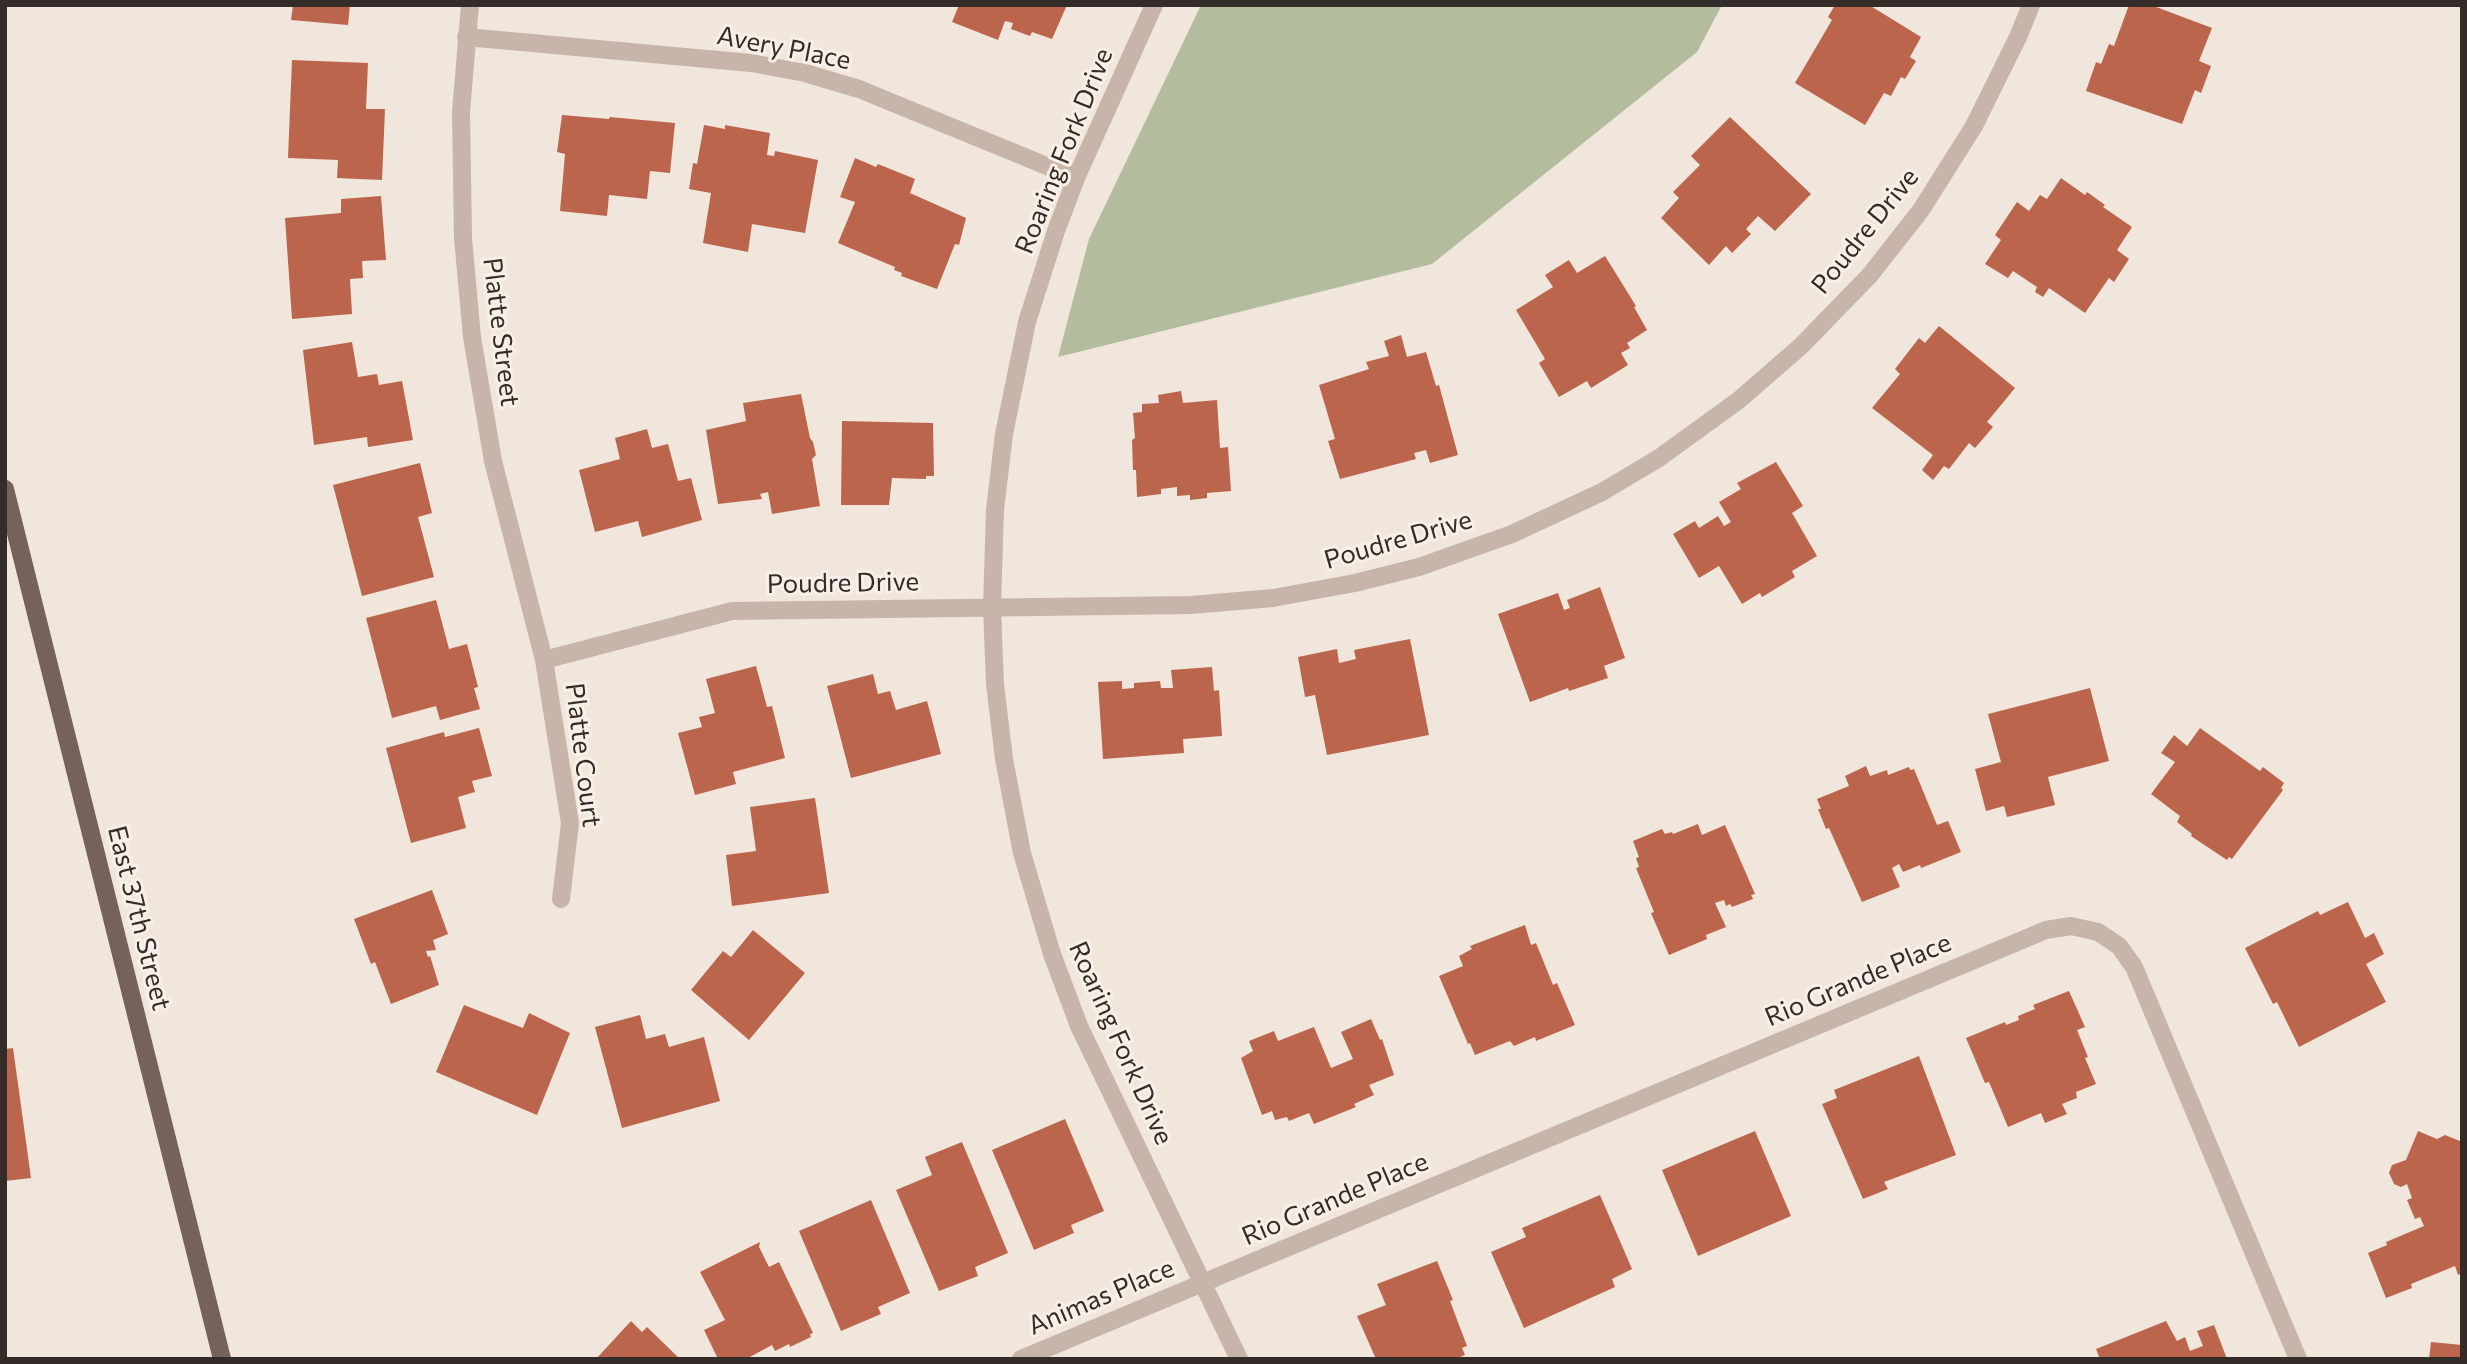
<!DOCTYPE html>
<style>
body{margin:0}
#map{position:relative;width:2467px;height:1364px;overflow:hidden;background:#f0e6dc;font-family:Commissioner,sans-serif}
canvas{display:block}
.frame{position:absolute;inset:0;border:7px solid #342c28;pointer-events:none}
</style>
<div id="map">
<canvas width="2467" height="1364"></canvas>
<div class="frame"></div>
</div>
<script>
const c = document.querySelector('canvas').getContext('2d');
c.lineJoin = 'round';
function paint(path, color) {
  c.fillStyle = color;
  c.fill(path, 'evenodd');
}
function toPath(rows) {
  const path = new Path2D();
  for (const r of rows) {
    path.moveTo(r[0], r[1]);
    for (let i = 2; i < r.length; i += 2) path.lineTo(r[i], r[i + 1]);
  }
  return path;
}
function trace(path, color, width, dash) {
  c.strokeStyle = color;
  c.lineWidth = width;
  c.lineCap = dash ? 'butt' : 'round';
  c.setLineDash(dash || []);
  c.stroke(path);
}
function label(font, color, halo, rows, align = 'center') {
  c.font = font + ' Commissioner,sans-serif';
  c.lineWidth = 6;
  c.setLineDash([]);
  c.textBaseline = 'middle';
  c.strokeStyle = halo;
  c.fillStyle = color;
  for (const [text, x, y, turn = 0] of rows) {
    c.save();
    c.translate(x, y);
    c.rotate((+turn || 0) * Math.PI / 180);
    c.textAlign = isNaN(turn) ? turn : align;
    if (halo) c.strokeText(text, 0, 0);
    c.fillText(text, 0, 0);
    c.restore();
  }
}
paint(toPath([
 [1201,5,1722,5,1697,52,1432,264,1058,357,1089,239]
]), '#b3bd9d');
paint(toPath([
 [293,5,350,5,348,25,291,20],
 [959,5,1067,5,1052,39,1032,32,1030,36,1011,29,1013,23,1005,21,998,40,952,22],
 [1835,5,1869,5,1921,37,1910,57,1916,61,1905,79,1901,77,1891,96,1884,93,1865,125,1795,83,1832,20,1828,17],
 [2129,5,2151,5,2212,28,2199,61,2211,66,2201,93,2195,90,2182,124,2086,91,2096,62,2101,64,2109,44,2114,46],
 [292,60,368,63,366,109,385,109,382,180,337,178,338,160,288,158],
 [562,115,609,119,610,117,675,123,670,173,650,171,647,199,609,195,607,216,560,211,565,154,557,152],
 [1730,117,1811,194,1775,231,1758,216,1746,229,1751,234,1732,253,1726,246,1709,265,1661,218,1679,198,1673,192,1700,165,1691,156],
 [704,125,725,129,725,125,770,133,767,155,774,156,775,151,818,160,805,233,752,224,748,252,703,243,711,193,689,189,693,163,697,164],
 [855,158,876,167,878,164,915,179,910,193,966,218,959,245,955,244,937,289,901,276,902,273,894,270,895,267,838,243,855,202,840,197],
 [2061,178,2085,195,2087,192,2105,205,2103,207,2132,227,2117,250,2129,259,2114,282,2109,278,2085,313,2049,288,2043,297,2035,292,2037,287,2013,271,2008,278,1985,264,2001,240,1995,235,2017,202,2029,211,2040,195,2047,199],
 [381,196,386,260,362,261,363,278,350,279,352,314,292,319,285,218,341,213,341,199],
 [1605,256,1636,306,1634,307,1647,330,1627,343,1630,348,1621,353,1628,365,1591,388,1587,381,1559,397,1539,363,1545,359,1516,310,1553,287,1545,275,1569,260,1577,273],
 [1939,326,2015,388,1987,422,1993,427,1975,448,1969,443,1949,469,1944,466,1933,480,1922,470,1933,455,1872,408,1900,374,1895,369,1919,338,1925,343],
 [1401,335,1407,357,1426,352,1436,386,1439,385,1458,455,1430,463,1426,450,1414,453,1416,459,1340,479,1328,441,1335,439,1319,385,1369,369,1366,362,1389,356,1384,341],
 [352,342,358,377,377,374,379,385,402,381,413,440,368,447,367,437,314,445,303,350],
 [1181,391,1183,403,1217,400,1220,448,1228,447,1231,491,1207,493,1207,498,1190,500,1190,495,1177,496,1177,487,1161,489,1161,494,1137,497,1136,470,1133,470,1132,440,1135,438,1133,413,1142,412,1142,404,1159,403,1158,395],
 [801,394,810,438,813,442,816,455,812,459,820,506,772,514,768,492,760,494,762,499,718,504,706,430,746,421,743,403],
 [842,421,933,423,934,476,926,476,926,479,892,478,889,505,841,505],
 [647,429,652,448,668,444,678,481,691,478,702,520,642,537,638,521,595,532,579,470,620,459,615,438],
 [1776,462,1803,506,1792,513,1817,556,1792,571,1795,577,1762,597,1760,593,1742,604,1719,566,1699,578,1673,534,1695,521,1699,528,1718,516,1724,526,1731,522,1719,502,1741,489,1737,483],
 [420,463,432,513,418,517,434,577,362,596,333,485],
 [1600,587,1625,658,1604,666,1608,678,1569,691,1568,688,1530,702,1498,614,1558,593,1564,610,1570,608,1567,600],
 [436,600,449,649,467,644,478,687,474,688,480,709,440,720,436,706,392,718,366,618],
 [1410,639,1429,735,1327,755,1315,695,1305,697,1298,657,1337,649,1339,663,1356,659,1354,650],
 [756,666,767,707,772,706,785,758,733,772,736,784,695,795,678,733,702,727,699,717,715,713,706,679],
 [1212,667,1214,691,1219,690,1222,736,1183,739,1184,753,1103,759,1098,682,1122,681,1122,689,1134,688,1134,683,1160,681,1161,688,1173,688,1171,670],
 [873,674,878,694,890,691,896,710,927,701,941,754,851,778,827,686],
 [2090,688,2109,761,2048,777,2055,805,2007,817,2004,806,1986,811,1975,769,2001,762,1988,714],
 [479,728,492,776,472,781,475,792,458,797,466,828,411,843,386,748,444,732,445,737],
 [2200,728,2260,771,2263,767,2284,783,2281,788,2283,790,2232,859,2229,857,2227,860,2191,836,2192,834,2177,822,2180,816,2151,794,2175,762,2161,753,2174,735,2187,746],
 [1866,766,1870,776,1887,770,1888,775,1909,767,1910,770,1914,769,1937,825,1948,821,1961,852,1921,868,1920,865,1903,872,1899,864,1892,868,1900,887,1862,902,1829,828,1826,829,1818,809,1821,809,1817,799,1849,786,1845,776],
 [815,798,829,893,732,906,726,855,756,851,750,807],
 [1698,824,1702,835,1725,825,1755,894,1751,895,1753,899,1732,907,1730,904,1726,906,1724,900,1715,903,1726,927,1706,935,1707,939,1669,955,1651,913,1654,912,1636,868,1639,867,1636,858,1639,857,1633,841,1662,829,1665,834,1672,832,1673,834],
 [432,890,448,934,433,940,436,950,426,951,428,957,430,956,439,985,391,1004,375,962,371,964,354,919],
 [2348,902,2365,938,2374,933,2384,954,2366,964,2386,1002,2299,1047,2277,1002,2273,1004,2245,948,2318,911,2320,915],
 [1525,925,1531,945,1536,943,1553,985,1557,983,1575,1025,1536,1041,1535,1037,1514,1046,1510,1041,1475,1055,1470,1043,1468,1044,1439,976,1463,966,1459,956,1472,949,1470,946],
 [753,930,805,973,749,1040,691,990,723,951,731,957],
 [2069,991,2085,1027,2077,1030,2088,1057,2085,1058,2096,1084,2076,1092,2077,1098,2062,1104,2067,1114,2045,1123,2041,1113,2008,1127,1989,1082,1985,1083,1966,1038,2005,1022,2006,1025,2019,1020,2018,1016,2035,1009,2033,1005],
 [464,1005,523,1028,529,1013,570,1033,537,1115,436,1072],
 [640,1015,646,1039,665,1034,669,1047,704,1037,720,1101,622,1128,595,1027],
 [1371,1019,1380,1040,1382,1039,1394,1075,1369,1085,1374,1095,1354,1104,1356,1107,1314,1124,1309,1113,1289,1121,1287,1117,1275,1120,1272,1111,1262,1115,1241,1058,1253,1051,1249,1041,1274,1031,1278,1041,1314,1027,1331,1068,1353,1059,1341,1032],
 [13,1048,31,1178,5,1181,5,1049],
 [1919,1056,1956,1155,1884,1182,1888,1189,1863,1199,1822,1104,1837,1098,1834,1090],
 [1065,1119,1104,1211,1071,1225,1074,1233,1034,1250,992,1150],
 [1755,1131,1791,1216,1698,1256,1662,1170],
 [2418,1131,2437,1139,2445,1135,2460,1141,2462,1146,2462,1273,2458,1275,2455,1266,2411,1284,2412,1288,2386,1298,2368,1253,2387,1245,2386,1242,2424,1226,2420,1217,2415,1219,2407,1200,2412,1198,2407,1184,2401,1187,2394,1184,2389,1173,2392,1165,2406,1160],
 [962,1142,1008,1253,975,1267,978,1276,939,1291,896,1190,932,1175,925,1157],
 [1600,1195,1632,1269,1612,1279,1615,1287,1524,1328,1491,1252,1526,1237,1522,1228],
 [871,1200,910,1293,878,1307,881,1314,841,1331,799,1231],
 [760,1242,759,1247,769,1267,779,1262,813,1333,810,1334,811,1337,790,1347,789,1344,775,1351,772,1345,746,1359,718,1359,704,1330,725,1320,700,1272],
 [1437,1261,1453,1300,1450,1301,1467,1346,1462,1348,1465,1355,1455,1359,1376,1359,1357,1316,1386,1305,1377,1284],
 [631,1321,642,1332,647,1327,680,1359,596,1359],
 [2166,1321,2177,1341,2185,1337,2190,1351,2203,1346,2197,1331,2214,1325,2227,1359,2100,1359,2096,1349],
 [2431,1342,2462,1345,2462,1359,2429,1359]
]), '#bc654d');
trace(toPath([
 [470,5,461,112,463,238,472,337,493,461,544,660,570,823,561,899],
 [1154,5,1076,178,1056,231,1027,322,1004,434,995,510,992,607,995,684,1004,759,1022,853,1052,954,1079,1026,1239,1359],
 [466,37,751,63,805,73,859,89,1076,178],
 [544,660,732,611,1191,605,1273,598,1355,583,1419,567,1512,534,1602,492,1659,458,1739,400,1801,346,1870,275,1921,210,1974,126,2018,37,2031,5],
 [1021,1359,2046,930,2071,926,2098,932,2119,946,2134,967,2298,1359]
]), '#c7b5a9', 18);
trace(toPath([
 [5,489,222,1359]
]), '#75625a', 18);
label('26px', '#342c28', '#f8f0e8', [
 ["Avery Place",784,48,11],
 ["Roaring Fork Drive",1064,151,-68],
 ["Poudre Drive",1865,231,-51],
 ["Platte Street",501,332,83],
 ["Poudre Drive",1398,540,-16],
 ["Poudre Drive",843,583,-1],
 ["Platte Court",583,755,83],
 ["East 37th Street",139,918,76],
 ["Rio Grande Place",1858,980,-23],
 ["Roaring Fork Drive",1121,1043,66],
 ["Rio Grande Place",1335,1199,-23],
 ["Animas Place",1101,1297,-23]
]);
</script>
